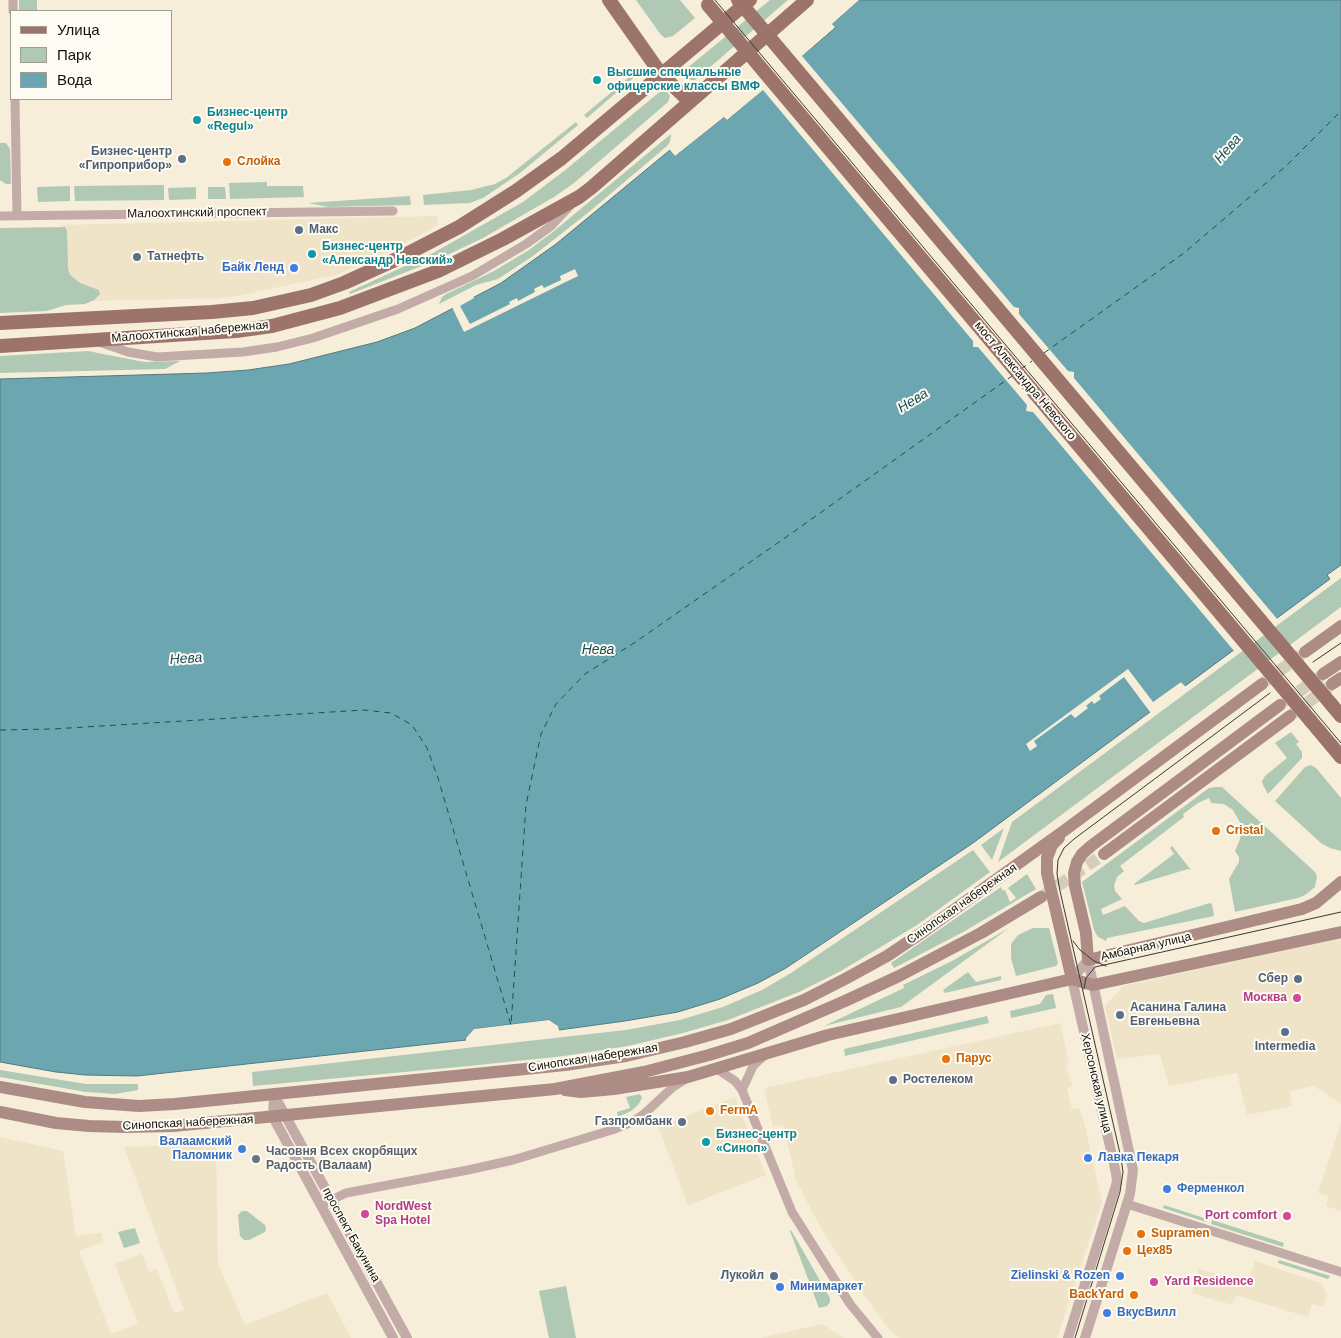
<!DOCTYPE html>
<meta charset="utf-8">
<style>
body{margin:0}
#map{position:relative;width:1341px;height:1338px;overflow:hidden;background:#f6eed9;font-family:Arial,sans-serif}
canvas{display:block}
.legend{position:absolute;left:10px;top:10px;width:162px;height:90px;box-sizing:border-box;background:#fefbf3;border:1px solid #a09d96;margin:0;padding:6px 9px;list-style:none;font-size:15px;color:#13110a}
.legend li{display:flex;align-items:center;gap:10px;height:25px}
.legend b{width:25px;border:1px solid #a09d96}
</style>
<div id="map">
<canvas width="1341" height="1338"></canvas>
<ul class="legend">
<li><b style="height:6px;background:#9d746c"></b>Улица</li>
<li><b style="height:14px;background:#b0c9b4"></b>Парк</li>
<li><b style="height:14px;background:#6ca7b1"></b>Вода</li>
</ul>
</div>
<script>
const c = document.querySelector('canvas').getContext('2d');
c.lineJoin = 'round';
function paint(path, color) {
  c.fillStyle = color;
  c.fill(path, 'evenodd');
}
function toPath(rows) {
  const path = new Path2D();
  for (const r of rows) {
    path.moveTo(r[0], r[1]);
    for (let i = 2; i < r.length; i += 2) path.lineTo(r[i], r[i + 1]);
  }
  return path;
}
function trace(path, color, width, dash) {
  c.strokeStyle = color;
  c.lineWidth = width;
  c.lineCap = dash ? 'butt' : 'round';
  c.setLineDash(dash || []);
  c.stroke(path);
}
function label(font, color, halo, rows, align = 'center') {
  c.font = font + ' Arial,sans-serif';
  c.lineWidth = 4;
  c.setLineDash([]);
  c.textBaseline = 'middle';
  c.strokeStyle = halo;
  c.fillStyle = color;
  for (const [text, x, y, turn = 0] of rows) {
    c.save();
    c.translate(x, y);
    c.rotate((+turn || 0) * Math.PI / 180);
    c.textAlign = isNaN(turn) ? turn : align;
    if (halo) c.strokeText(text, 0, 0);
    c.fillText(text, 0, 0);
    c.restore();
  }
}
paint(toPath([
 [438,216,437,226,390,251,336,275,227,298,88,301,64,277,61,225],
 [1341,938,1341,1104,1314,1086,1290,1091,1292,1106,1247,1115,1237,1073,1169,1086,1160,1054,1117,1059,1105,1006,1123,986],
 [1060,1023,1069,1062,1066,1063,1068,1073,1073,1086,1067,1088,1072,1109,1079,1108,1084,1122,1102,1202,1057,1338,900,1338,891,1332,863,1294,819,1225,796,1180,783,1125,773,1127,764,1088],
 [735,1097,766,1175,688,1205,658,1127],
 [1341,1123,1341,1211,1326,1206,1329,1196,1318,1193],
 [0,1137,63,1151,76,1236,101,1233,103,1242,79,1251,111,1334,138,1324,115,1264,142,1254,149,1272,157,1269,174,1313,184,1310,124,1147,216,1144,218,1264,245,1325,327,1293,351,1338,0,1338],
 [1255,1261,1321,1283,1327,1295,1323,1307,1312,1304,1308,1317,1236,1295,1232,1305,1192,1293,1199,1269,1248,1283],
 [822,1324,844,1338,760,1338]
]), '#efe4c8');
paint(toPath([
 [19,0,37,0,37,11,19,11],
 [636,0,680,0,695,18,673,36,665,38,661,35],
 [770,0,788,0,695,80,688,80,684,73,686,69],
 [638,70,639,73,587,118,584,115],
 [662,90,668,93,670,96,668,102,574,183,554,197,483,238,437,260,350,294,349,292,433,253,523,202,564,171],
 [576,122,578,125,520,173,483,198,470,203,424,205,423,195,471,190,495,184,506,178],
 [671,134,670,142,667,146,589,212,533,256,498,279,476,285,439,304,442,297,446,294,494,271,529,250,554,231],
 [0,143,6,143,10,149,11,184,6,184,0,180],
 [267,182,267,186,303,186,304,197,230,199,229,183],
 [164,185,164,200,75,201,74,186],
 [70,186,70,201,38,202,37,187],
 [196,187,196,199,169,200,168,188],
 [208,187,225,187,226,199,208,199],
 [410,196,411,205,328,207,308,203],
 [65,227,67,231,68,268,70,275,80,283,99,290,100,294,94,300,85,304,66,305,47,311,0,313,0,228],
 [88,351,144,362,180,361,165,369,0,373,0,356],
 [1341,578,1341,607,998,862,1012,822],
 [1291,732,1299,742,1296,744,1302,752,1302,758,1268,794,1263,785,1262,781,1265,776,1287,758,1275,743],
 [1311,765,1316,768,1341,798,1341,851,1330,848,1321,843,1275,801,1305,767],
 [1216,787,1222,787,1315,872,1317,877,1315,887,1305,895,1298,898,1235,912,1229,879,1239,862,1239,857,1235,851,1240,839,1242,826,1233,810,1224,804,1211,803,1209,798,1198,803,1183,814,1184,817,1120,866,1124,871,1117,877,1114,886,1115,891,1122,899,1101,909,1103,915,1125,906,1139,921,1144,923,1210,903,1212,904,1214,916,1107,938,1106,941,1098,937,1094,930,1082,882,1209,788],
 [1004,828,992,860,981,845],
 [1172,846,1191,870,1188,869,1135,885,1134,884,1174,854,1170,848],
 [973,850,990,872,917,925,841,971,799,992,728,1020,683,1033,628,1046,564,1056,469,1066,253,1086,252,1072,626,1030,680,1020,723,1007,762,990,791,973],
 [1027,874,1036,889,965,931,894,968,891,963,1001,887,1003,891,1005,890,1010,902,1016,898,1008,888],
 [1009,928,901,1007,824,1026,904,988,903,985,952,961],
 [1033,928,1049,928,1058,963,1056,966,1016,976,1011,958,1011,944,1018,935],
 [968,972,976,982,1001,976,1001,980,945,993,943,990],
 [1053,994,1056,1008,1011,1018,1010,1011,1040,1004,1046,995],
 [987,1016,989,1023,845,1056,844,1049],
 [0,1070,86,1084,138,1084,138,1090,115,1094,86,1092,0,1077],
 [640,1094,642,1098,638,1105,631,1111,618,1117,617,1112,630,1108,626,1097],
 [1164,1205,1207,1219,1206,1222,1163,1208],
 [242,1211,247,1211,265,1225,266,1229,265,1232,249,1240,244,1240,240,1236,238,1215],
 [1212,1220,1284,1243,1283,1247,1211,1224],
 [135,1228,140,1243,124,1248,118,1232],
 [791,1230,830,1298,830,1302,827,1306,819,1308,790,1231],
 [1279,1260,1330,1276,1328,1279,1278,1263],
 [566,1286,576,1338,549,1338,539,1291]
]), '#b0c9b4');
const water = toPath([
 [859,0,1341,0,1341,565,1327,575,1330,579,1185,686,1181,682,1147,707,1150,712,973,843,786,968,758,983,720,999,678,1012,625,1021,559,1030,558,1026,549,1020,474,1029,466,1038,466,1040,137,1076,85,1075,56,1072,0,1062,0,379,207,373,248,370,289,364,377,342,415,328,501,283,556,244,670,150,675,156,724,117,727,120,835,28,832,24,859,0]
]);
paint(water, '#6ca7b1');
trace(water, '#517a7f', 1);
paint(toPath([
 [856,0,859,0,832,24,835,27,802,56,1014,307,1019,308,1019,314,1068,371,1074,372,1074,378,1278,620,1235,652,1033,412,1026,411,1027,405,978,347,973,347,973,341,763,90,727,120,724,117,675,156,670,150,672,148,676,153,722,115,727,117,832,27,830,24,830,22],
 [575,269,578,276,464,332,452,307,473,296,474,298,460,306,470,324,510,304,509,302,517,298,518,301,535,292,534,289,542,285,544,288,561,280,560,276],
 [1128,669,1153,702,1181,682,1185,686,1183,688,1181,685,1150,708,1152,710,1150,712,1124,677,1099,696,1101,699,1094,704,1092,701,1086,706,1088,708,1075,718,1071,714,1034,741,1037,746,1030,751,1026,744],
 [549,1020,558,1026,559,1030,556,1030,548,1023,475,1032,468,1040,466,1040,466,1038,474,1029]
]), '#f6eed9');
trace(toPath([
 [1044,353,1184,253,1286,166,1341,111],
 [1021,369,1032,361],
 [0,730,52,729,364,710,391,713,412,725,427,748,438,778,511,1025,526,805,541,734,556,704,585,674,634,643,792,533,1012,376]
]), '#1b4f57', 1, [6, 5]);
trace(toPath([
 [1264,682,1301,655],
 [1284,702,1321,676],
 [1292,714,1330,686],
 [1043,896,1104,854]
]), '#d4cdba', 12, [12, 6]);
trace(toPath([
 [13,0,13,11],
 [15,99,17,216],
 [0,216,393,211],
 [99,342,128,352,157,357,243,352,277,347,313,338,398,309,472,276,526,244,551,226,570,206],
 [717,1069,735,1081,742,1090,792,1212,850,1304,878,1338],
 [742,1090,753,1066,765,1055],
 [1127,1204,1341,1272],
 [321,1205,346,1193,468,1170,513,1160,612,1130,634,1121,644,1114,673,1087,686,1079]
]), '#c3aca7', 9);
trace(toPath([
 [274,1095,407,1338],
 [274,1096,273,1117,393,1338],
 [1068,1338,1117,1182,1116,1173,1072,979,1088,960],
 [1085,1338,1130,1194,1133,1170,1088,960]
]), '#c3aca7', 10);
trace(toPath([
 [1305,652,1341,626],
 [1323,674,1341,662],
 [1332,684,1341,678],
 [1280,705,1091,846,1082,854,1077,862,1074,873,1075,886,1086,933,1088,960,1302,909,1316,903,1341,882],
 [1059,838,1052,845,1047,858,1047,873,1072,979],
 [1104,854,1290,716],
 [0,1087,85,1102,139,1106,175,1104,565,1065,626,1056,685,1042,731,1029,804,1000,845,979,887,956,923,932,1065,830,1262,684],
 [565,1090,581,1092,614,1089,688,1077,828,1035,1072,979,1093,985,1341,932],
 [0,1112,56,1123,89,1126,126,1127,173,1126,555,1089,644,1072,709,1055,748,1043,845,1001,899,976,981,933,1041,897]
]), '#ad8c85', 12);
trace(toPath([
 [609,0,661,74,690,102],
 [0,323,212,312,253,308,311,295,344,283,397,259,459,227,516,191,562,158,750,0],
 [0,346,236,331,272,326,340,308,438,271,503,239,579,197,591,188,807,0],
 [1331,704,1341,716],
 [1310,720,1341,757]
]), '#9d746c', 14);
trace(toPath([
 [715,0,1341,743],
 [1313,662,1341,643],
 [1073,941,1080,950,1094,961,1106,966],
 [1084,989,1086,978,1095,967,1341,912],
 [1075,1338,1120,1192,1123,1172,1121,1158,1060,891,1057,874,1058,860,1064,848,1074,839,1270,693]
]), '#3b382e', 1);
trace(toPath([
 [738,0,1331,704],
 [708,5,1310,720]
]), '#9d746c', 14);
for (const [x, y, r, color] of [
 [597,80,5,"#0f9aa8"],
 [197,120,5,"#0f9aa8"],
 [182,159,5,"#5c6f8a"],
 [227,162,5,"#e8710a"],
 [299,230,5,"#5c6f8a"],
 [312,254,5,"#0f9aa8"],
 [137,257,5,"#5c6f8a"],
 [294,268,5,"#3f7fe0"],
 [1216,831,5,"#e8710a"],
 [1298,979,5,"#5c6f8a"],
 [1297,998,5,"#d1479c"],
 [1120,1015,5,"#5c6f8a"],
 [1285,1032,5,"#5c6f8a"],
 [946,1059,5,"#e8710a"],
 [893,1080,5,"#5c6f8a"],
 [710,1111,5,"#e8710a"],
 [682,1122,5,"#5c6f8a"],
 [706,1142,5,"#0f9aa8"],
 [242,1149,5,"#3f7fe0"],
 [1088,1158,5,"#3f7fe0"],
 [256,1159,5,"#6b7280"],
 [1167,1189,5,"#3f7fe0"],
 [365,1214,5,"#d1479c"],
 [1287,1216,5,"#d1479c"],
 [1141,1234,5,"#e8710a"],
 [1127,1251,5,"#e8710a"],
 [774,1276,5,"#5c6f8a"],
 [1120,1276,5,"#3f7fe0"],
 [1154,1282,5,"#d1479c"],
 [780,1287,5,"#3f7fe0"],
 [1134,1295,5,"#e8710a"],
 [1107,1313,5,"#3f7fe0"]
]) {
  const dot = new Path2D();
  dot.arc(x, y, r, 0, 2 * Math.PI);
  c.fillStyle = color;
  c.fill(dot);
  trace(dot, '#fefbf3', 2);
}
label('bold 12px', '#0d838f', '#fefbf3', [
 ["Высшие специальные",607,73],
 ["офицерские классы ВМФ",607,87],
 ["Бизнес-центр",207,113],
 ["«Regul»",207,127],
 ["Бизнес-центр",322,247],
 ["«Александр Невский»",322,261],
 ["Бизнес-центр",716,1135],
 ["«Синоп»",716,1149]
], 'left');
label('bold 12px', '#4e5e75', '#fefbf3', [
 ["Бизнес-центр",172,152],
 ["«Гипроприбор»",172,166],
 ["Макс",309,230,"left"],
 ["Татнефть",147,257,"left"],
 ["Сбер",1288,979],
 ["Асанина Галина",1130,1008,"left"],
 ["Евгеньевна",1130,1022,"left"],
 ["Intermedia",1285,1047,"center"],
 ["Ростелеком",903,1080,"left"],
 ["Газпромбанк",672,1122],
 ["Лукойл",764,1276]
], 'right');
label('bold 12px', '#c56008', '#fefbf3', [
 ["Слойка",237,162],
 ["Cristal",1226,831],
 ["Парус",956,1059],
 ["FermA",720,1111],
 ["Supramen",1151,1234],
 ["Цех85",1137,1251],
 ["BackYard",1124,1295,"right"]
], 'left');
label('12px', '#13110a', '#fefbf3', [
 ["Малоохтинский проспект",197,213,-1],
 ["Малоохтинская набережная",190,332,-5],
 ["мост Александра Невского",1025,381,50],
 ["Синопская набережная",962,904,-35],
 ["Амбарная улица",1146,947,-13],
 ["Синопская набережная",593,1058,-9],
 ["Херсонская улица",1096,1083,77],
 ["Синопская набережная",188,1123,-3],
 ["проспект Бакунина",351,1235,61]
]);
label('bold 12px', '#366cbe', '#fefbf3', [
 ["Байк Ленд",284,268,"right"],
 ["Валаамский",232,1142,"right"],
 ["Паломник",232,1156,"right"],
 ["Лавка Пекаря",1098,1158],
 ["Ферменкол",1177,1189],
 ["Zielinski & Rozen",1110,1276,"right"],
 ["Минимаркет",790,1287],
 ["ВкусВилл",1117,1313]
], 'left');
label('bold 12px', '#b23c85', '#fefbf3', [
 ["Москва",1287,998],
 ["NordWest",375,1207,"left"],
 ["Spa Hotel",375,1221,"left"],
 ["Port comfort",1277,1216],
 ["Yard Residence",1164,1282,"left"]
], 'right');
label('bold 12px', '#5b616d', '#fefbf3', [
 ["Часовня Всех скорбящих",266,1152],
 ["Радость (Валаам)",266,1166]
], 'left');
label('italic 14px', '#1b4f57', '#fefbf3', [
 ["Нева",1228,149,-50],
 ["Нева",913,401,-32],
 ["Нева",598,650],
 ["Нева",186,659,-4]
]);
</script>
